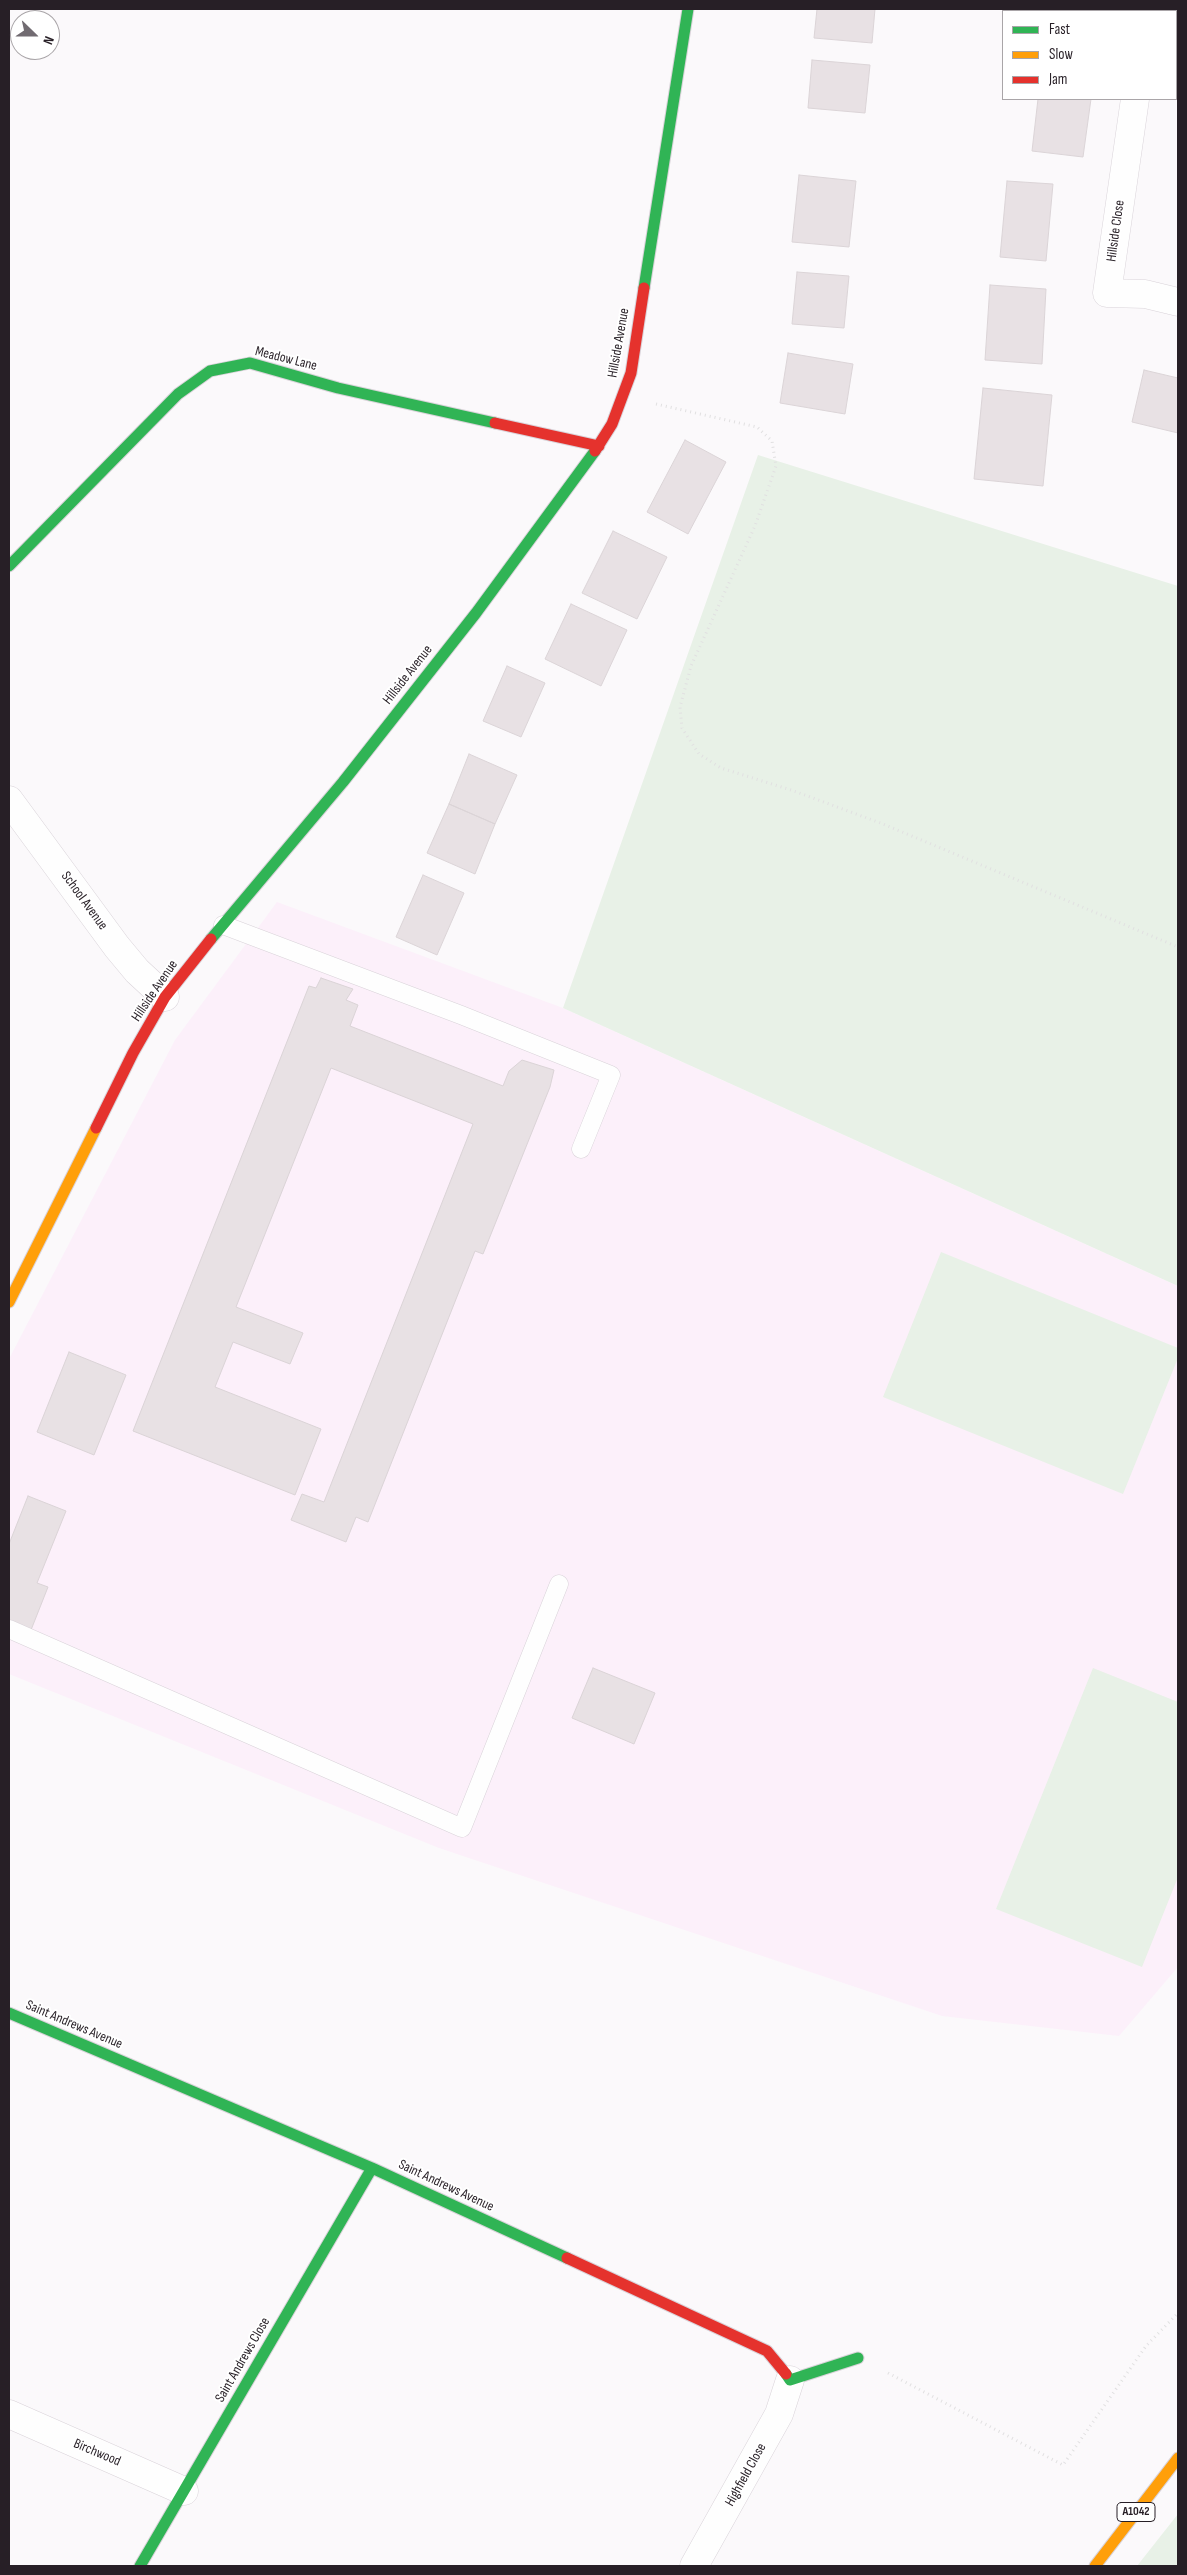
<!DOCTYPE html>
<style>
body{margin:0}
#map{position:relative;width:1187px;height:2575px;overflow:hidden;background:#fbf9fb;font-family:"Sofia Sans Condensed",sans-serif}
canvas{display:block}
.frame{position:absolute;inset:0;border:10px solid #271f26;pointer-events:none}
.legend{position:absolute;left:1002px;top:10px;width:175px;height:90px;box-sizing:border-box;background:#fff;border:1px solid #a9a5a8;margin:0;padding:6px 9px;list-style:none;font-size:15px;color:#271f26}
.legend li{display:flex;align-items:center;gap:10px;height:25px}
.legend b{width:25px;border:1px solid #a9a5a8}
.north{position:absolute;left:10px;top:10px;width:50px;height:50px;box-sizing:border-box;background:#fff;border:1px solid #a9a5a8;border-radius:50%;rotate:112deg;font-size:14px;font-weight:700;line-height:20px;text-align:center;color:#271f26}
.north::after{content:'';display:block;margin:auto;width:18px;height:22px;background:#716b71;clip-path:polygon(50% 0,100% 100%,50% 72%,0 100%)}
</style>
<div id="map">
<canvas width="1187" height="2575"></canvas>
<div class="frame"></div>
<ul class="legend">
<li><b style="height:6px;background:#30b455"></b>Fast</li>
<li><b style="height:6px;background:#ff9f0a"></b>Slow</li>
<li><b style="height:6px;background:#e5322d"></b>Jam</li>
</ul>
<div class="north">N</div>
</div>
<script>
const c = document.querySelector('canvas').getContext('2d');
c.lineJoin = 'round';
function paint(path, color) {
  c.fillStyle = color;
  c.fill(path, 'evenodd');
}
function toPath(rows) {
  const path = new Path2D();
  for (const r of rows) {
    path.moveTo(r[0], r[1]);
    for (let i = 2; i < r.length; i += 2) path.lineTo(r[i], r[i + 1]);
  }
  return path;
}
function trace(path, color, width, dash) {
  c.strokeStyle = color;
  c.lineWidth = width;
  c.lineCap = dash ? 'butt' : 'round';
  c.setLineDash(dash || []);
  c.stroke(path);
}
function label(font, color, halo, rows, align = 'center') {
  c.font = font + ' "Sofia Sans Condensed",sans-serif';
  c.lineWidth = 4;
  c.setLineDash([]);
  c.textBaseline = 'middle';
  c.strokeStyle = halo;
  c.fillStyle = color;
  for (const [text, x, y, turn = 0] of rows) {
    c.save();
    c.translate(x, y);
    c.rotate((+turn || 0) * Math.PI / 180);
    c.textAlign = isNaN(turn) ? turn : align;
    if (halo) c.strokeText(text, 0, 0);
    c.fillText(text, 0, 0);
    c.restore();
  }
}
paint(toPath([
 [277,902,563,1008,1178,1286,1178,1967,1119,2036,942,2016,439,1848,9,1674,9,1359,175,1040]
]), '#fcf0fa');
paint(toPath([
 [758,455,1178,586,1178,1286,563,1008],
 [941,1252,1178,1348,1178,1358,1123,1494,883,1397],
 [1093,1668,1178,1702,1178,1877,1142,1967,996,1909],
 [1178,2514,1178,2566,1137,2566]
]), '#e8f1e7');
const building = toPath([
 [817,9,875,9,872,43,814,38,817,9],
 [1051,9,1106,9,1106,11,1051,11,1051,9],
 [812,60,870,65,865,113,808,108,812,60],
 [1038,99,1091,99,1083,157,1032,151,1038,99],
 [799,175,856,181,849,247,792,242,799,175],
 [1007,181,1053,184,1046,261,1000,257,1007,181],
 [797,272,849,276,844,328,792,324,797,272],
 [990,285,1046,289,1042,364,985,360,990,285],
 [788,353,853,364,845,414,780,403,788,353],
 [1144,370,1178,378,1178,433,1132,422,1144,370],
 [983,388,1052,395,1043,486,974,479,983,388],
 [685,440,726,462,688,534,647,512,685,440],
 [613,531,667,557,637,619,582,593,613,531],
 [571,604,627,630,601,686,545,659,571,604],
 [507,666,545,683,521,737,483,721,507,666],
 [469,754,517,775,495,824,449,804,469,754],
 [449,804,495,824,475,874,427,853,449,804],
 [423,875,464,893,437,955,396,937,423,875],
 [321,978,353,989,346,1000,358,1005,350,1026,503,1086,509,1071,522,1060,554,1070,550,1087,483,1254,475,1251,368,1522,356,1517,346,1542,291,1520,302,1494,324,1502,473,1124,331,1068,236,1307,303,1333,290,1364,233,1342,215,1387,321,1429,295,1495,133,1431,309,986,316,988,321,978],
 [69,1352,126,1375,94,1455,37,1432,69,1352],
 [28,1496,66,1511,37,1583,48,1587,31,1630,9,1622,9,1544,28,1496],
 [593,1668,655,1693,634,1744,572,1718,593,1668]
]);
paint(building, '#e8e1e4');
trace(building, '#dbd4d7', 1);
const lane = toPath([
 [223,925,461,1015,611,1075,581,1149],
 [9,1629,462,1828,559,1584]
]);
const street = toPath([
 [1147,11,1148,9],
 [1135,99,1107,293,1145,294,1178,302],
 [9,800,117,947,137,971,165,997],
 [9,2414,184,2491],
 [694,2566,779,2414,790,2380]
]);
const fast = toPath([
 [644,288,688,9],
 [9,566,178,394,210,371,250,363,338,388,495,423],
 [211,939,343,782,476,613,595,451],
 [9,2013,372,2168,567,2258],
 [786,2374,790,2380,858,2358],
 [140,2566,372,2168]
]);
const slow = toPath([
 [9,1302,96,1128],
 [1095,2566,1178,2458]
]);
const jam = toPath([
 [495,423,599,446],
 [595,451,612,424,631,373,644,288],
 [96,1128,133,1053,165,997,211,939],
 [567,2258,767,2351,786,2374]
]);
trace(lane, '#d9d3d9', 19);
trace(street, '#d9d3d9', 29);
trace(fast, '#d9d3d9', 13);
trace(slow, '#d9d3d9', 13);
trace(jam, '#d9d3d9', 13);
trace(toPath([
 [656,404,757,427,772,441,776,466,755,526,691,666,680,707,682,728,699,754,721,768,794,791,883,824,1178,947],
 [888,2373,1063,2465,1146,2346,1178,2313]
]), '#e1e0e1', 3, [1, 4]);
trace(lane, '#fefefe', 18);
trace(street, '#fefefe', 28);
trace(fast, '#30b455', 11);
trace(slow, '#ff9f0a', 11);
trace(jam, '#e5322d', 11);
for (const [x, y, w] of [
 [1136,2512,38]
]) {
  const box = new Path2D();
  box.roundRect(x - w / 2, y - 9.5, w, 19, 4);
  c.fillStyle = '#fff';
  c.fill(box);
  trace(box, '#271f26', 1);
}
label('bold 12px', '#271f26', null, [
 ["A1042",1136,2512]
]);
label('14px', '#271f26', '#fff', [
 ["Hillside Close",1116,231,-82],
 ["Hillside Avenue",619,343,-80],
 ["Meadow Lane",286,359,14],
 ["Hillside Avenue",408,675,-52],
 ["School Avenue",84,901,54],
 ["Hillside Avenue",155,991,-56],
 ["Saint Andrews Avenue",74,2025,23],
 ["Saint Andrews Avenue",446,2186,25],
 ["Saint Andrews Close",243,2360,-60],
 ["Birchwood",97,2453,23],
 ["Highfield Close",746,2475,-61]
]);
</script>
